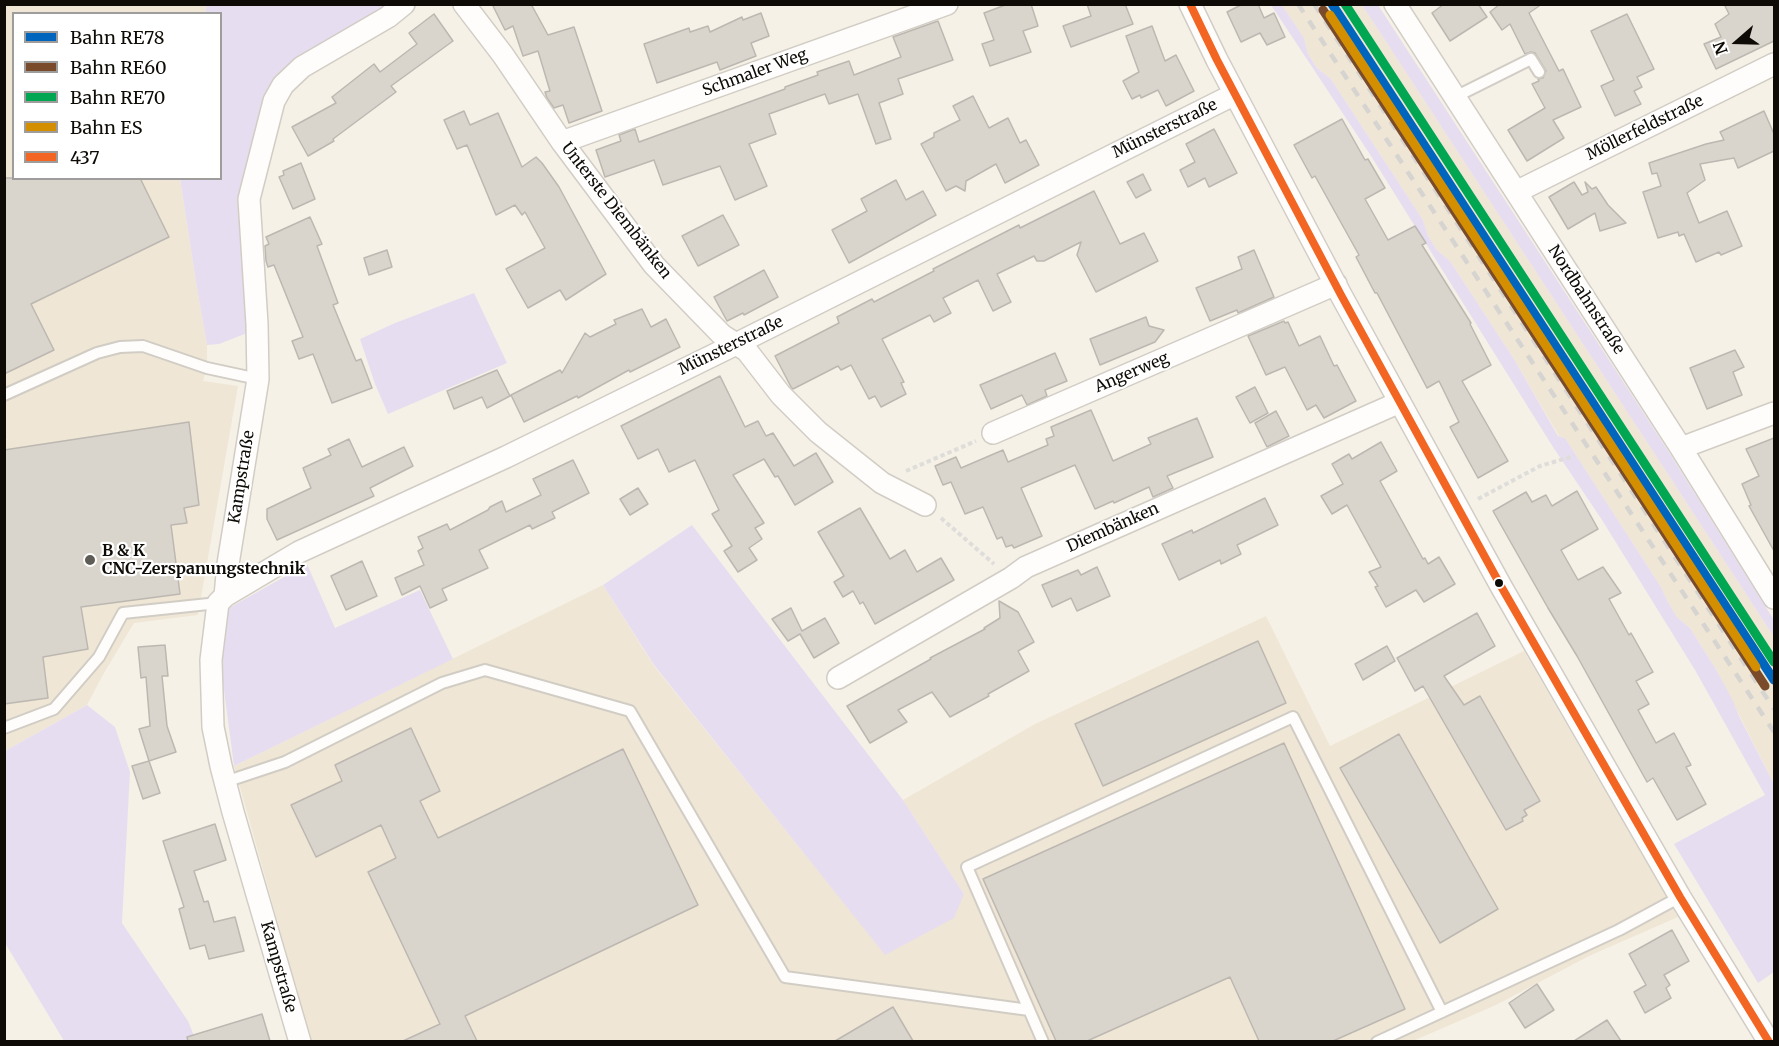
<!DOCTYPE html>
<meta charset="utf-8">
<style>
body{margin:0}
#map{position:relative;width:1779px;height:1046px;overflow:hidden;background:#f6f1e7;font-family:Merriweather,serif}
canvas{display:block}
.frame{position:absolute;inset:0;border:6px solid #0e0b06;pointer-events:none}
.legend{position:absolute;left:12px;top:12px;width:210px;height:168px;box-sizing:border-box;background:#fff;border:2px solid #9f9d9b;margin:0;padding:8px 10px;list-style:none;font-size:18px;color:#0e0b06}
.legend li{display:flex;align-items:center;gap:12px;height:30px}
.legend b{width:30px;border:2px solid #9f9d9b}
.north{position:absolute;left:1707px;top:12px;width:60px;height:60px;-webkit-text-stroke:4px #fff;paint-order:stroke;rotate:250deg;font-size:16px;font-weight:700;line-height:24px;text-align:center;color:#0e0b06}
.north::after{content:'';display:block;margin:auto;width:21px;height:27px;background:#0e0b06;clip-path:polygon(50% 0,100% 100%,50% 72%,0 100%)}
</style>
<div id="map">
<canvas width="1779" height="1046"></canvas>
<div class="frame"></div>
<ul class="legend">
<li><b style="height:8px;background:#0065bd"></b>Bahn RE78</li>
<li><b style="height:8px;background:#7a4b2a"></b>Bahn RE60</li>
<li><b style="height:8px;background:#00a651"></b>Bahn RE70</li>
<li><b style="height:8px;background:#d48f01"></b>Bahn ES</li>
<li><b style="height:8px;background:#f26522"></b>437</li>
</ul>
<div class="north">N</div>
</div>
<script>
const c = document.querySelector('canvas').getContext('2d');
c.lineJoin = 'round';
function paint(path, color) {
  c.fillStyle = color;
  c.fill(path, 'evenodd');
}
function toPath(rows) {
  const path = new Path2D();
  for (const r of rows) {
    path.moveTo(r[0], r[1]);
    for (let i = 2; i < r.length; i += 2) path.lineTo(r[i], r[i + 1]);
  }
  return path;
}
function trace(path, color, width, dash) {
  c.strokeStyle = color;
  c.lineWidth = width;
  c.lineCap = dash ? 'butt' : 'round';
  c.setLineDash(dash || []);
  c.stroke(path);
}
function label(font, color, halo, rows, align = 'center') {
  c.font = font + ' Merriweather,serif';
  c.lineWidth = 4.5;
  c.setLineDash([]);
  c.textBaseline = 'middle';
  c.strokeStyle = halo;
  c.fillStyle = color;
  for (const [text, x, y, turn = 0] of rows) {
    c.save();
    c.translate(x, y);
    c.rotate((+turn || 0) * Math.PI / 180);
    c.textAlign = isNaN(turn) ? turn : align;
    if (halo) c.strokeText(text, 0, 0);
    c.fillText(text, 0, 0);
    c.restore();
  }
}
paint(toPath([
 [5,5,207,5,205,14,14,14,14,178,180,179,197,288,207,345,207,368,203,381,238,386,198,615,134,623,104,673,87,705,5,751,4,440,9,439,5,439],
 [1282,5,1362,5,1774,637,1774,784,1717,671,1690,628,1677,617,1668,602,1661,587,1565,438,1559,436,1514,359,1450,261,1437,250,1428,236,1423,220,1331,79,1317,68,1308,54,1304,38],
 [603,585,654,666,885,954,964,894,903,800,1035,724,1266,616,1330,746,1524,651,1678,917,1589,956,1496,1005,1413,1041,311,1041,234,766]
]), '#efe6d5');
paint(toPath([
 [207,5,396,5,312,48,288,69,266,102,250,332,219,344,207,345,197,288,180,179,220,178,220,14,205,13],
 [1271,5,1282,5,1304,38,1308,54,1317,68,1331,79,1423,220,1428,236,1437,250,1450,261,1514,359,1558,436,1565,438,1661,587,1668,602,1677,617,1690,628,1717,671,1733,701,1739,716,1774,784,1774,972,1758,983,1674,844,1765,795,1695,670,1602,520,1553,447,1371,156],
 [1362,5,1378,5,1667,449,1774,620,1774,637],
 [474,293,507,363,388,414,375,384,360,339,395,323],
 [692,525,903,800,964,894,954,918,885,955,654,665,603,585],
 [307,564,335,628,420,590,453,659,234,766,220,660,226,612,229,608],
 [87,705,115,727,130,772,122,923,188,1021,196,1041,64,1041,5,943,5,751]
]), '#e7ddf0');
const building = toPath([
 [492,4,531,4,548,35,574,27,602,111,569,123,563,105,554,108,547,98,545,92,550,91,538,51,523,56,513,26,505,30,492,4],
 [1008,4,1031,4,1038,26,1023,31,1031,52,990,66,982,44,994,40,984,13,1008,4],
 [1087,4,1125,4,1133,24,1071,47,1063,26,1091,16,1087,4],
 [1243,4,1258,4,1264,18,1274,13,1285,37,1267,45,1260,33,1241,42,1227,12,1243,4],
 [1444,4,1478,4,1487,17,1450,41,1432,13,1444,4],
 [1500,4,1542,4,1529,13,1559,71,1563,69,1581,107,1553,120,1564,138,1527,161,1508,130,1545,108,1532,84,1539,81,1538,79,1543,78,1546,71,1535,53,1531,52,1525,54,1510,24,1502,30,1490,12,1500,4],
 [1724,4,1774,4,1774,41,1716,69,1704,44,1721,37,1715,24,1729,14,1724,4],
 [761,13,769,36,751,43,756,56,720,70,717,62,657,83,644,44,689,28,690,32,708,26,710,32,742,17,743,20,761,13],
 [434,14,453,41,391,86,396,92,333,139,334,141,308,156,292,127,336,103,332,97,374,64,380,72,417,44,409,33,434,14],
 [1627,14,1654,69,1637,77,1642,87,1634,91,1641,104,1615,116,1601,86,1614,80,1591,31,1627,14],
 [938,21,953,60,898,79,903,94,879,103,891,139,876,144,858,94,829,104,825,94,769,114,776,134,749,144,767,186,735,200,720,166,663,185,654,160,605,177,596,150,621,141,619,135,635,129,639,142,785,89,785,87,818,75,817,72,849,61,854,75,901,57,893,37,938,21],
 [1152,26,1165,61,1176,55,1194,91,1166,106,1158,90,1141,98,1140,95,1132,99,1123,81,1139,72,1126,36,1152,26],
 [973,96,989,128,1008,118,1020,143,1026,140,1039,165,1005,183,996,164,966,181,965,191,956,186,946,191,921,144,934,137,934,133,960,120,953,106,973,96],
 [464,111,470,125,498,113,522,167,536,157,542,163,559,187,606,274,566,300,560,290,528,308,506,269,545,248,525,212,522,215,515,205,496,215,467,145,457,149,444,120,464,111],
 [1764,111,1774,134,1774,151,1738,168,1734,158,1700,164,1705,180,1687,193,1699,223,1727,211,1742,246,1721,255,1719,252,1696,262,1684,234,1679,236,1678,232,1658,238,1643,192,1661,186,1657,173,1652,174,1649,163,1706,144,1724,140,1720,132,1764,111],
 [1342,119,1365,160,1368,159,1385,188,1365,199,1388,240,1415,226,1426,243,1422,245,1471,323,1470,324,1491,365,1462,381,1508,461,1478,478,1450,427,1459,422,1439,381,1427,388,1377,293,1375,293,1356,257,1359,255,1315,176,1312,178,1294,145,1342,119],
 [1214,129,1237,173,1209,187,1205,178,1188,187,1180,170,1195,162,1186,144,1214,129],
 [301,163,315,199,293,209,279,177,284,175,283,171,301,163],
 [1143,174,1151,190,1136,198,1127,182,1143,174],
 [4,178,140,178,169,237,31,304,54,350,4,374,4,178],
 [896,180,906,200,923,191,936,215,849,263,832,230,867,211,861,199,896,180],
 [1574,182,1582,195,1588,192,1585,182,1592,189,1596,187,1608,205,1626,223,1600,231,1595,213,1568,229,1549,197,1574,182],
 [1094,191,1120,244,1144,233,1158,261,1096,292,1077,255,1081,242,1044,261,1037,261,1034,256,997,274,1011,302,993,311,978,280,943,298,951,313,934,322,930,315,882,339,904,382,901,383,906,394,881,407,875,396,869,399,851,365,841,370,838,366,793,389,791,387,775,356,839,323,837,317,872,299,874,302,934,271,933,269,1019,225,1020,228,1094,191],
 [723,215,739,245,698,266,682,236,723,215],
 [310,217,322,244,317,246,338,303,333,305,356,361,361,359,372,388,332,403,313,354,299,359,292,341,303,337,274,265,268,267,266,261,265,246,269,244,266,237,310,217],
 [387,250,392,267,369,275,364,258,387,250],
 [1254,250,1274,297,1238,313,1237,310,1210,321,1196,288,1242,269,1238,257,1254,250],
 [764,270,778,297,744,315,743,313,727,321,714,297,764,270],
 [642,309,651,327,666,319,680,347,630,372,629,370,578,398,577,396,524,422,511,395,560,370,562,373,585,333,590,337,616,324,614,320,642,309],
 [1146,317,1149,326,1164,330,1155,342,1100,365,1090,339,1146,317],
 [1284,321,1285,323,1288,322,1299,346,1320,336,1334,366,1337,365,1356,401,1324,418,1316,405,1307,410,1285,367,1266,375,1248,336,1284,321],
 [1735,350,1744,367,1733,372,1742,395,1707,409,1690,368,1735,350],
 [1055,353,1067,381,1045,390,1047,396,1027,405,1022,395,991,409,980,385,1055,353],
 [497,370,510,396,487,408,482,397,454,409,447,391,497,370],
 [720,376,745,427,758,421,766,436,773,433,794,466,816,453,833,482,795,505,778,476,775,477,764,459,733,475,764,523,755,528,762,539,749,548,757,560,738,572,724,551,732,546,712,514,719,510,695,460,669,472,658,449,638,459,621,426,720,376],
 [1255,387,1268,413,1250,423,1236,397,1255,387],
 [1091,410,1113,461,1151,444,1148,438,1197,418,1213,457,1167,476,1173,488,1153,497,1149,487,1114,503,1113,501,1095,509,1075,465,1021,488,1042,536,1014,548,1012,545,1006,547,1002,537,997,539,983,507,965,514,951,482,943,485,935,466,956,457,961,468,1003,450,1008,462,1048,445,1046,439,1054,436,1051,427,1091,410],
 [1276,411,1289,436,1267,447,1255,423,1276,411],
 [189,422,199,505,184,508,187,523,171,525,180,594,81,607,88,649,43,657,48,698,4,704,4,450,189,422],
 [1774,438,1774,551,1749,506,1751,505,1742,484,1759,476,1746,449,1774,438],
 [349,439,362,467,404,447,413,466,370,488,374,496,277,540,267,519,267,509,311,488,303,468,331,455,328,449,349,439],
 [1381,442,1397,471,1380,481,1423,559,1425,558,1428,564,1439,557,1455,584,1424,602,1416,590,1386,607,1375,587,1378,586,1369,572,1381,567,1347,505,1332,514,1321,496,1343,484,1332,464,1349,454,1352,459,1381,442],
 [573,460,589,493,552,512,555,518,532,529,530,525,479,550,488,568,442,589,447,600,430,608,420,586,402,595,395,578,424,565,418,551,423,548,418,537,447,524,450,530,488,510,490,507,502,501,506,512,541,495,533,479,573,460],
 [638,488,648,504,630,515,620,499,638,488],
 [1577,491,1598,529,1561,550,1578,580,1603,567,1621,593,1609,599,1629,635,1631,633,1653,672,1636,681,1649,704,1638,710,1656,743,1674,733,1691,765,1686,767,1706,804,1677,820,1653,778,1647,782,1577,656,1548,608,1493,511,1526,492,1532,502,1546,495,1552,506,1577,491],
 [1265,498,1278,525,1237,545,1241,554,1221,564,1220,560,1179,580,1162,544,1192,530,1193,533,1265,498],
 [860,508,890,559,905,550,917,572,941,558,954,580,875,624,863,602,860,604,853,591,843,597,834,582,844,576,818,532,860,508],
 [362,561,377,596,346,610,331,576,362,561],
 [1097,567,1110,596,1077,611,1071,598,1052,607,1042,585,1078,570,1081,575,1097,567],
 [999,601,1018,612,1034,642,1018,651,1029,671,988,694,989,696,950,717,932,692,898,710,907,722,870,743,847,706,931,659,930,658,985,629,984,628,1000,618,999,601],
 [791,608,802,631,825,618,839,643,814,658,800,634,788,641,772,619,791,608],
 [1477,613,1495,646,1444,676,1464,705,1480,696,1540,801,1524,810,1527,815,1522,818,1523,821,1506,830,1423,686,1415,691,1397,658,1477,613],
 [1258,641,1286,703,1103,786,1075,724,1258,641],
 [165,645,168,676,162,676,167,726,176,752,149,761,139,729,150,726,146,677,141,678,138,647,165,645],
 [1387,646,1395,661,1363,680,1355,664,1387,646],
 [411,728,440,791,420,801,438,838,623,749,698,905,465,1016,477,1041,403,1041,440,1024,368,872,396,858,381,825,316,857,291,805,342,781,335,765,411,728],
 [1399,734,1498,909,1440,943,1340,768,1399,734],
 [1284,743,1405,1009,1333,1041,1259,1041,1230,977,1087,1041,1056,1041,983,879,1284,743],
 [149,761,160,793,143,799,132,766,149,761],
 [215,824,226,860,194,871,204,902,208,901,214,922,235,917,244,951,209,959,205,945,190,949,179,909,184,907,163,841,215,824],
 [1672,930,1689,961,1664,975,1670,985,1666,988,1671,998,1645,1013,1634,992,1646,985,1629,954,1672,930],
 [1537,984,1554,1010,1525,1028,1509,1003,1537,984],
 [893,1007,913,1041,835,1041,893,1007],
 [262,1014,270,1041,188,1041,187,1037,262,1014],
 [1607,1020,1621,1041,1574,1041,1607,1020]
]);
paint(building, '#d9d5cd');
trace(building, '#bcb8b1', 1.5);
const service = toPath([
 [1455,97,1531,59,1539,72],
 [4,395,97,353,120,347,143,346,207,368,258,379],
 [4,728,54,709,99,657,123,613,218,603],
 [225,782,285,762,442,683,485,670,630,711,785,977,1029,1010],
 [1043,1042,967,867,1293,717,1442,1012],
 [1377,1042,1619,930,1680,897]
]);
const minor = toPath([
 [464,4,503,55,562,142,654,265,722,335,747,351,781,395,818,432,882,483,925,505],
 [1190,4,1217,60,1341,295,1502,588,1680,897,1769,1042],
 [1395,4,1681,448,1774,598],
 [562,142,947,4],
 [1516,192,1774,64],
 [993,433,1336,284],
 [1681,448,1774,413],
 [225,596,228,564,258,379,257,324,249,199,274,101,283,85,302,67,388,17,404,4],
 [838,678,1011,578,1026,567,1400,402],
 [300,1042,233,812,221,766,213,727,211,660,218,603,225,596,299,552,506,457,726,349,1235,94]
]);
trace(service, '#d1cdc5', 14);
trace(minor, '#d1cdc5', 24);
trace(toPath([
 [906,471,976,441],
 [1478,499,1540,466,1574,456],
 [941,518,994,564]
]), '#deddda', 4, [4.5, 3]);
trace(service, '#fefdfb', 10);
trace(minor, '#fefdfb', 21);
trace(toPath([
 [1298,4,1774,732],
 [1314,4,1774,709]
]), '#d6d4d1', 4.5, [10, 10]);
trace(toPath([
 [1190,4,1217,60,1341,295,1502,588,1680,897,1769,1042]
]), '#f26522', 8);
trace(toPath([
 [1332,4,1774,680]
]), '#0065bd', 9);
trace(toPath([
 [1323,10,1765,686]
]), '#7a4b2a', 9);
trace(toPath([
 [1345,4,1774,662]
]), '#00a651', 9);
trace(toPath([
 [1330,15,1756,667]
]), '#d48f01', 9);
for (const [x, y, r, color] of [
 [90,560,6,"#5f5c55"],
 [1499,583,5,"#0e0b06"]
]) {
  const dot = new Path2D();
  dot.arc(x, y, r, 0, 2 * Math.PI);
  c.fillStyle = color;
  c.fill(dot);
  trace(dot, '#fff', 2);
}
label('16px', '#0e0b06', '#fff', [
 ["Schmaler Weg",755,73,-20],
 ["Möllerfeldstraße",1645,128,-26],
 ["Münsterstraße",1165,129,-26],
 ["Unterste Diembänken",616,211,52],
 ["Nordbahnstraße",1586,300,57],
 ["Münsterstraße",731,346,-26],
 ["Angerweg",1132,373,-23],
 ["Kampstraße",242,477,-81],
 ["Diembänken",1113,528,-24],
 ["Kampstraße",278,967,74]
]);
label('bold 16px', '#0e0b06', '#fff', [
 ["B & K",102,551],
 ["CNC-Zerspanungstechnik",102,569]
], 'left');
</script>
